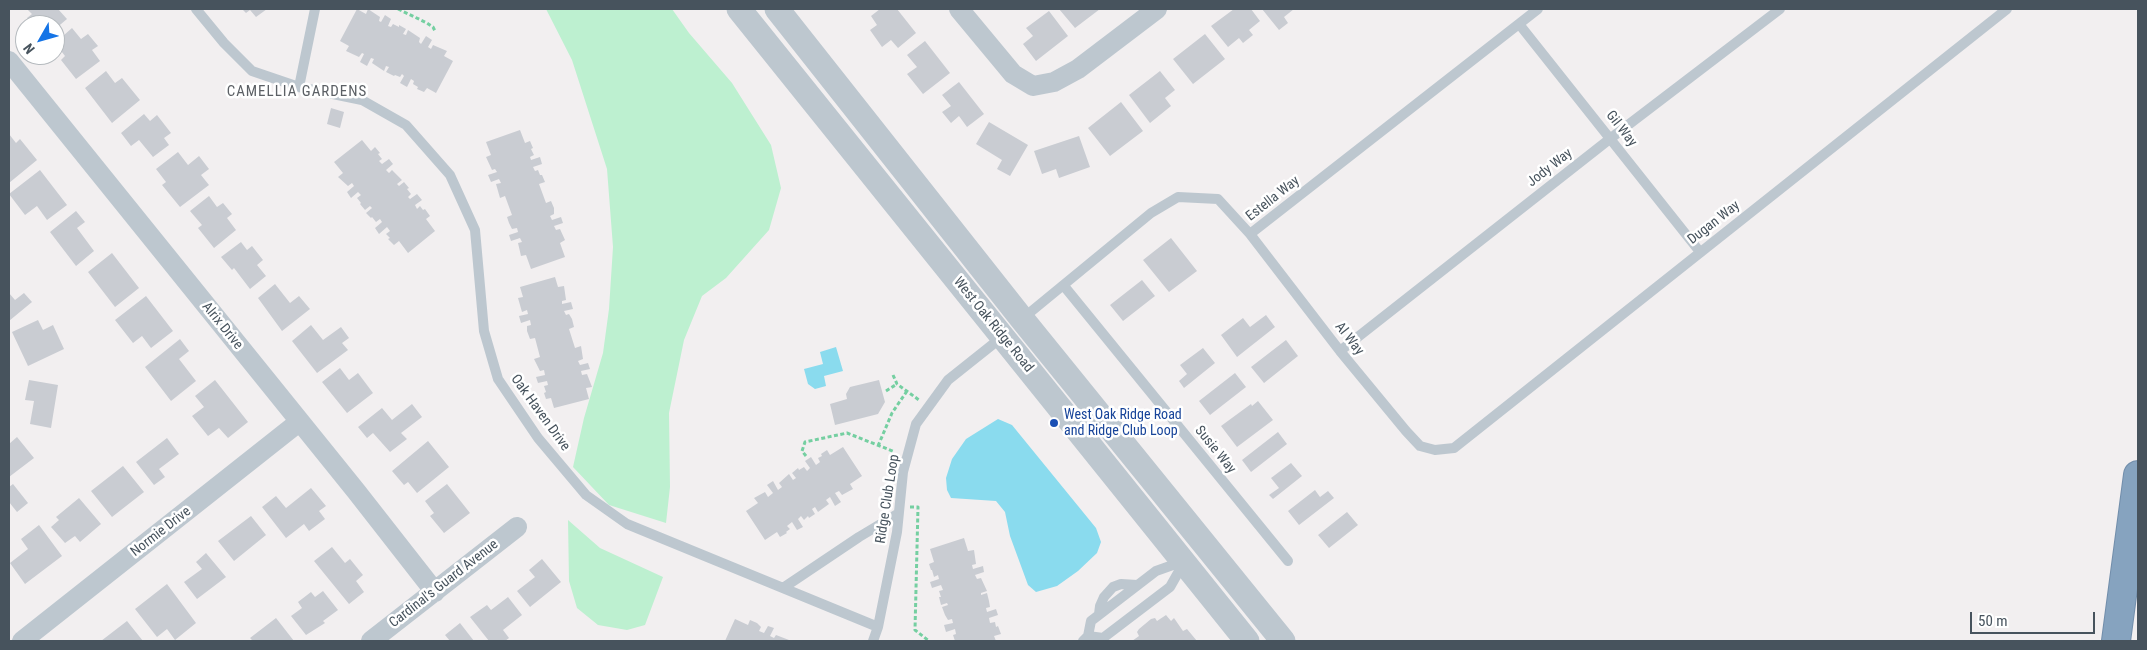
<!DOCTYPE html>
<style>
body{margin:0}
#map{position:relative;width:2147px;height:650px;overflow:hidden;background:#f2eff0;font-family:"Roboto Condensed",sans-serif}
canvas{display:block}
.frame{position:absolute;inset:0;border:10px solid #47535d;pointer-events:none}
.north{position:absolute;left:15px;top:15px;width:50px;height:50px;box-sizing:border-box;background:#fff;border:1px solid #b5babe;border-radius:50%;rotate:232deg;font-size:14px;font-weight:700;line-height:20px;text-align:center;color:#47535d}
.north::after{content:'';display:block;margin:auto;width:18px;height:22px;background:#1574e6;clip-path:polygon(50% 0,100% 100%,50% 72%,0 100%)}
.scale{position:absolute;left:1970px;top:612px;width:125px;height:22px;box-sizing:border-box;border:2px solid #47535d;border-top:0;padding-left:6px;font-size:15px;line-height:18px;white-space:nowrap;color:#47535d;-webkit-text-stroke:4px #fff;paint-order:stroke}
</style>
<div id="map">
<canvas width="2147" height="650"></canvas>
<div class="frame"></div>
<div class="north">N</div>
<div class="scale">50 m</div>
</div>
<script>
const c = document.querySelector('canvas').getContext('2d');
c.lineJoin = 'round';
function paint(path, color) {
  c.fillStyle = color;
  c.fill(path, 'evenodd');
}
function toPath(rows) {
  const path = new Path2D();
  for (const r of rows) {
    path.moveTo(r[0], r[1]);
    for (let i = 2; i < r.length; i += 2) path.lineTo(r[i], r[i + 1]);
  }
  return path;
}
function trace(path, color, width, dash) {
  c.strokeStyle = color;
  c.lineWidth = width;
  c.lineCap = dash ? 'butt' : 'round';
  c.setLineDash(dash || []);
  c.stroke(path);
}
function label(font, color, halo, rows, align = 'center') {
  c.font = font + ' "Roboto Condensed",sans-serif';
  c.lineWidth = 5;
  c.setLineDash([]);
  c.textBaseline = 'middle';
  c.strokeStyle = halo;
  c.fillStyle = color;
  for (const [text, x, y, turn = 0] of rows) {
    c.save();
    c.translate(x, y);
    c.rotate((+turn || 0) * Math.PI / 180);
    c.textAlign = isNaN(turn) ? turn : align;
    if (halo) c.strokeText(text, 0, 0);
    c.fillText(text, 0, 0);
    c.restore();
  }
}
paint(toPath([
 [546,9,672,9,689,33,732,83,771,145,781,188,769,230,726,278,702,296,684,340,669,413,670,487,666,523,609,505,573,467,584,418,603,353,609,309,613,247,607,169,572,60],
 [568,520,600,548,663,577,645,625,627,630,598,625,577,608,569,581]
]), '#bdf0d0');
paint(toPath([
 [836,347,843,371,824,376,826,386,815,389,808,384,804,369,823,364,820,352],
 [998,419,1012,425,1096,528,1101,542,1097,553,1078,571,1057,586,1036,592,1028,585,1010,536,1005,512,996,501,951,498,947,490,946,478,952,459,966,439]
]), '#8adbee');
paint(toPath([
 [27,9,58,9,67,19,55,29,55,25,33,25,27,18,32,14],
 [242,9,267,9,256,17,250,10,246,13],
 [357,9,366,14,368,9,380,17,379,21,381,22,385,15,391,19,388,26,391,27,393,24,399,27,399,25,406,29,403,34,406,35,408,30,420,38,419,42,421,44,426,36,432,40,428,47,431,49,433,45,447,51,444,56,453,61,436,93,427,88,424,92,417,89,418,87,413,84,414,81,411,79,407,87,400,83,404,76,402,74,400,77,395,75,394,76,386,72,389,67,386,66,384,71,372,63,374,59,371,58,367,66,360,62,364,54,362,53,359,57,346,51,349,46,340,41],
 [880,9,897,9,916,33,898,48,891,40,882,47,870,30,877,25,871,16],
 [1059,9,1100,9,1075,28],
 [1234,9,1251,9,1260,21,1249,30,1253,35,1243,43,1239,38,1228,47,1211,26],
 [1262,9,1294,9,1284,17,1288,23,1279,30],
 [1049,11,1068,36,1036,61,1023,44,1033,36,1026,28],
 [72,28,81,39,88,34,98,46,92,50,100,61,76,79,61,60,65,56,55,43],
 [1205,34,1225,59,1193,84,1173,59],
 [925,41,950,73,923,94,907,74,917,67,907,55],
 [106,71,115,83,122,78,140,100,112,123,85,88],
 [1160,71,1175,90,1165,98,1171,106,1150,123,1129,95],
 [959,82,984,114,967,127,959,116,951,123,942,112,951,106,942,95],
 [1121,102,1143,131,1110,156,1088,128],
 [331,108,344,112,340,128,327,124],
 [144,114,150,121,157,115,171,133,164,138,169,145,153,157,139,140,131,146,121,133],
 [989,122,1028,145,1010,176,997,169,1002,160,976,144],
 [520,130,525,143,530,141,533,148,531,149,534,155,530,157,531,160,540,157,542,164,533,167,535,171,538,170,540,175,542,175,545,182,539,184,546,203,551,201,554,208,554,214,550,216,552,220,561,217,563,223,554,226,556,230,560,229,565,240,560,243,565,257,531,269,526,255,521,256,518,243,522,242,520,238,511,241,509,235,518,232,517,228,512,229,509,223,507,217,512,215,505,196,500,198,496,184,501,183,499,179,491,182,488,175,497,172,495,169,492,170,486,157,491,155,486,142],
 [9,134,16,143,20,139,37,160,9,183],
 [1079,136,1090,167,1059,178,1056,169,1042,174,1034,151],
 [362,140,371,151,375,147,380,153,378,154,382,159,379,161,382,164,389,159,393,164,386,170,389,173,392,170,402,180,397,184,399,186,404,182,409,188,407,189,411,194,408,197,410,199,417,194,422,200,415,205,417,209,420,206,423,210,425,209,430,216,426,219,435,231,408,253,399,241,394,245,388,239,390,238,386,234,390,231,387,227,379,234,375,228,382,222,380,219,376,222,372,217,371,218,366,213,372,208,370,206,365,210,360,204,361,203,357,198,361,195,358,192,351,198,347,192,354,186,352,183,348,186,338,177,343,173,334,162],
 [178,152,188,165,199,156,209,169,201,175,209,185,180,207,162,185,166,182,156,169],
 [40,170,67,205,47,220,37,206,25,215,9,194],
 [209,196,217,207,223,203,232,214,227,218,236,230,214,248,198,228,202,225,190,211],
 [76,211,85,222,77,228,94,251,76,266,50,232],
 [1171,238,1197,271,1169,292,1143,260],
 [241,242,247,250,252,246,263,260,257,265,266,276,250,289,234,268,232,270,221,257],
 [112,253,139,288,115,307,88,272],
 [555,277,558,287,564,286,566,300,562,301,562,304,571,302,573,309,564,311,566,315,569,314,572,319,574,327,569,329,575,348,581,346,583,359,578,361,580,365,588,363,590,369,581,371,582,375,587,374,592,387,586,388,589,399,554,408,551,398,546,399,544,393,546,392,544,386,548,385,547,381,538,383,536,377,545,375,544,370,540,371,534,359,540,357,535,338,530,339,527,331,527,326,531,325,530,320,521,323,519,316,528,314,527,310,522,312,518,298,523,297,520,287],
 [1142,280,1155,296,1123,321,1110,305],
 [275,284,290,303,299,296,310,309,282,331,258,298],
 [9,293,15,300,24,293,32,302,9,321],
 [146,296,173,331,151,348,142,336,133,343,115,320],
 [1266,315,1275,327,1237,357,1221,335,1243,318,1250,327],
 [38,320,43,330,53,325,64,349,28,366,12,332],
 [311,325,323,340,341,327,349,338,342,343,348,350,317,373,292,341],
 [180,339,189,351,179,359,196,381,171,401,145,367],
 [1286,340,1298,356,1264,383,1251,367],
 [1203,348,1215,363,1184,388,1179,381,1187,374,1180,365],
 [340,368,349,380,358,373,373,393,347,413,322,382],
 [1235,373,1246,387,1210,415,1199,401],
 [29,380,58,385,51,428,30,424,34,401,25,400],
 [215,380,248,422,228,438,219,428,208,436,192,416,204,407,195,396],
 [879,380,885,402,878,414,835,425,830,404,847,399,846,394,850,387],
 [1258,401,1273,420,1237,447,1221,426,1251,404,1252,406],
 [412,404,422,417,401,433,407,439,390,452,373,433,367,438,358,427,382,408,392,420],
 [1278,432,1287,444,1251,472,1242,460],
 [17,437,34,458,9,477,9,444],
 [167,438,179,454,159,469,165,477,154,485,136,462],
 [428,441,449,467,417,493,408,482,404,485,392,471],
 [843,447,862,476,850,484,853,489,842,495,839,491,835,493,841,502,835,506,830,497,826,500,829,504,818,512,815,507,812,509,815,514,809,518,808,516,804,520,801,516,798,519,803,527,797,530,792,522,787,526,790,529,786,532,787,533,780,537,777,532,765,540,746,511,758,503,754,498,765,492,768,497,773,493,767,485,773,481,778,490,782,487,779,483,789,474,793,480,796,478,792,473,798,468,799,470,804,467,807,471,810,468,805,461,811,457,816,465,820,462,818,458,822,456,821,454,827,450,830,455],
 [1291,463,1302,476,1273,499,1269,495,1279,488,1271,478],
 [123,466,144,492,112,517,91,491],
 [13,484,28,503,17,512,9,502,9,487],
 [447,484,470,513,444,533,430,516,434,513,425,501],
 [311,488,326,506,319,511,325,519,309,531,304,524,286,538,262,507,276,496,286,508],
 [1315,490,1320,497,1328,491,1334,498,1299,525,1288,511],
 [79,498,101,524,80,542,75,536,65,543,51,527,59,520,56,517],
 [1347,512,1358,525,1329,548,1318,535],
 [251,516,266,535,234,561,218,541],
 [39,525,62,556,25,584,10,563,28,549,21,539],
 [964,538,968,551,974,550,976,564,972,565,973,569,983,566,984,572,975,575,977,579,981,578,987,591,981,593,981,595,987,593,989,601,990,607,986,608,987,612,996,609,998,615,989,618,990,623,995,622,996,627,998,626,1001,634,994,636,996,641,955,641,953,635,956,634,955,629,946,632,944,625,953,623,952,619,948,620,945,615,942,607,948,605,947,603,941,605,939,597,941,597,939,591,943,590,941,585,932,588,930,582,939,579,938,575,934,577,932,570,931,570,929,564,934,562,930,549],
 [332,547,345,563,350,559,363,575,356,581,364,592,349,604,314,561],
 [206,553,226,577,197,599,184,582,202,569,196,562],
 [542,559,561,582,530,607,517,591,535,577,529,570],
 [167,584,196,623,175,640,167,629,157,637,135,609],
 [323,591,338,610,323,621,325,623,306,635,291,616,302,608,298,602,311,592,315,597],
 [508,597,522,615,503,630,509,638,505,641,489,641,470,617,487,605,491,610],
 [1166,615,1171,621,1174,618,1183,631,1187,629,1197,641,1132,641,1139,636,1137,632,1139,629,1151,619,1155,618,1157,621],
 [276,618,294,641,253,641,250,638],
 [735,619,748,625,750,620,757,623,761,627,759,631,764,633,768,626,774,628,770,636,774,638,776,635,789,640,788,641,725,641],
 [127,621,143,641,101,641],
 [460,623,474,641,450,641,445,635]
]), '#c9ccd2');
const motorway = toPath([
 [2116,641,2138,475]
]);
trace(motorway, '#728eab', 30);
trace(toPath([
 [398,9,427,23,433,27,435,31],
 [893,375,897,384,919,400],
 [886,391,897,384],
 [878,446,892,413,907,391],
 [806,456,802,451,805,442,847,433,895,452],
 [910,507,918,507,915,630,929,641]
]), '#75cfa1', 3, [4, 2.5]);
trace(toPath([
 [196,9,224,43,252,71,299,87,362,100,406,125,450,175,475,230,484,331,498,379,538,438,586,495,627,524,878,627],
 [1519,24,1700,252],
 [299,87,315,9],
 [1250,234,1538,9],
 [1064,286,1288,561],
 [1022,319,1151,213,1178,197,1218,199,1250,234,1340,351,1406,431,1420,446,1435,450,1454,448,2007,9],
 [1340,351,1611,138,1780,9],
 [783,588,859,537,899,513],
 [1099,614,1100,606,1104,597,1113,587,1121,584,1137,585],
 [1088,636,1103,638,1170,587,1183,564],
 [873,641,878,627,897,532,903,472,916,424,948,380,1002,337],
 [1083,641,1088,636,1091,621,1156,571,1184,561]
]), '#bdc7cf', 10);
trace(toPath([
 [959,9,1013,74,1033,86,1054,82,1078,69,1157,9],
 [9,61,356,491,435,592],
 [22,641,299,422],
 [371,641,517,527]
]), '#bdc7cf', 20);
trace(toPath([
 [739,9,1247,641],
 [777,9,1022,319,1283,641]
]), '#bdc7cf', 25);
trace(motorway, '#86a3bf', 28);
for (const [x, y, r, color] of [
 [1054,423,5,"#1a4fb4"]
]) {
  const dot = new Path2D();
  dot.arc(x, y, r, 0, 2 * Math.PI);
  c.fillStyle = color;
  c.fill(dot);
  trace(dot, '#fff', 2);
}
label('14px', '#47535d', '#fff', [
 ["Gil Way",1621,129,52],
 ["Jody Way",1550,168,-38],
 ["Estella Way",1273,199,-38],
 ["Dugan Way",1714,223,-38],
 ["West Oak Ridge Road",993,325,51],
 ["Alrix Drive",222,326,51],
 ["Al Way",1349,339,52],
 ["Oak Haven Drive",540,413,54],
 ["Susie Way",1215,450,51],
 ["Ridge Club Loop",888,499,-81],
 ["Normie Drive",161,532,-38],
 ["Cardinal's Guard Avenue",444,584,-38]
]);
label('14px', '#164399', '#fff', [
 ["West Oak Ridge Road",1064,415],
 ["and Ridge Club Loop",1064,431]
], 'left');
c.letterSpacing = '1px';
label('15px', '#5c6065', '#fff', [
 ["CAMELLIA GARDENS",297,92]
]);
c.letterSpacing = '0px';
</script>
